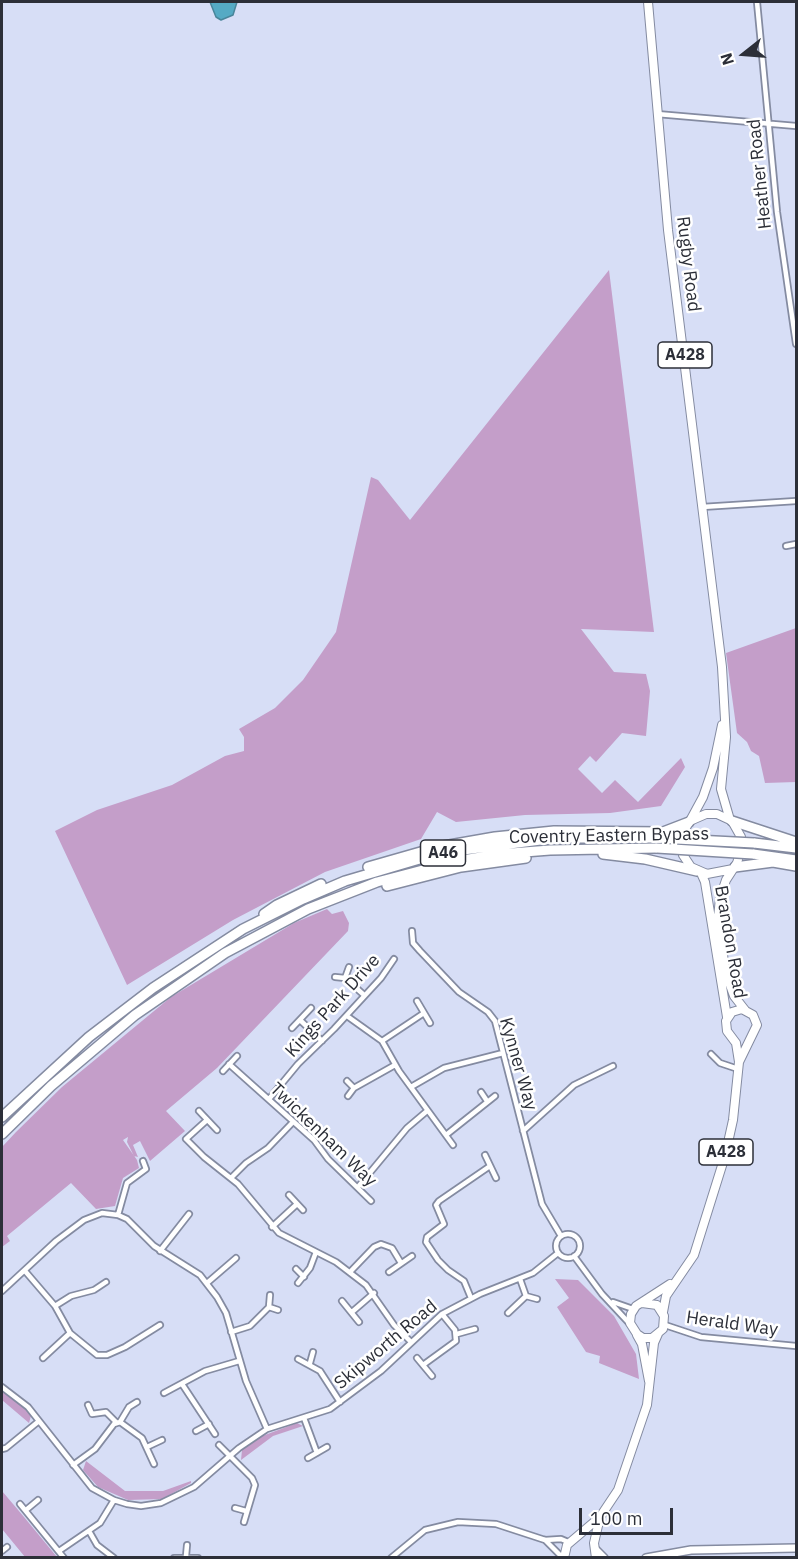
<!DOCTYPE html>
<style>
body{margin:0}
#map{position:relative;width:798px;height:1559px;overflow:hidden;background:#d7def6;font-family:"IBM Plex Sans",sans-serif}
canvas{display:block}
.frame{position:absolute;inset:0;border:3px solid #2c2f38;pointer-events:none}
.north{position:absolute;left:714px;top:24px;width:60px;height:60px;-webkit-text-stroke:4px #fff;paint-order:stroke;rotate:253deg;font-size:16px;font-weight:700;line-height:24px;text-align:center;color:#2c2f38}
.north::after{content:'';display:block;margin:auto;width:21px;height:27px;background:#2c2f38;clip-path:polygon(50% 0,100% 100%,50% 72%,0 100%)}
.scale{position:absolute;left:579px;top:1508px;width:94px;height:27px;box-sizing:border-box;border:3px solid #2c2f38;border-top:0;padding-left:8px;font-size:18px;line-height:21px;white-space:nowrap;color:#2c2f38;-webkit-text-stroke:4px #fff;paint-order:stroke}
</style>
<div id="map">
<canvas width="798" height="1559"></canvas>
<div class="frame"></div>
<div class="north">N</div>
<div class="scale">100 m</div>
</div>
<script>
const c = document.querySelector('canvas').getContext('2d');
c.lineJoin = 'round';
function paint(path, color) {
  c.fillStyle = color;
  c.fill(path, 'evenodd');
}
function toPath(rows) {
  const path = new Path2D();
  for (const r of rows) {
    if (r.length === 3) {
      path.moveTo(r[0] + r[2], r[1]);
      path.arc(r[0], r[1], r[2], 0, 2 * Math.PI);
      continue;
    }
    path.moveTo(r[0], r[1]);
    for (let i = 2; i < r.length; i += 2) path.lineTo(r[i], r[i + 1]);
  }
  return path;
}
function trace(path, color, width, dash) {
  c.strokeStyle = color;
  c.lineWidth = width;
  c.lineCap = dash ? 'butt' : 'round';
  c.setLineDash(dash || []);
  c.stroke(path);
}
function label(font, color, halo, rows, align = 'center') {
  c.font = font + ' "IBM Plex Sans",sans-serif';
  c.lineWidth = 5;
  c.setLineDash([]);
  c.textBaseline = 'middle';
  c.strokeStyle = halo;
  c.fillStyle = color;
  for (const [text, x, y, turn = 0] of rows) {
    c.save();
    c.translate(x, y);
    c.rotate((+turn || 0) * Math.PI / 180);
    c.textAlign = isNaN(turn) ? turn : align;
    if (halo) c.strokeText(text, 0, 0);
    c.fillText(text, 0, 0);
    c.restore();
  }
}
paint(toPath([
 [609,270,654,632,581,629,614,672,646,674,650,691,646,736,622,733,596,762,590,756,578,769,602,793,615,780,638,802,681,758,685,767,661,806,610,813,525,815,456,822,437,812,421,839,325,872,233,920,127,985,55,831,97,810,172,785,225,756,244,751,244,737,239,729,275,708,303,680,336,632,371,477,378,480,410,520],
 [796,628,796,782,765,783,759,756,751,751,747,742,737,733,726,653],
 [327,909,332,914,343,911,349,923,348,931,217,1068,166,1111,185,1131,150,1161,140,1141,133,1145,138,1157,134,1156,127,1142,128,1137,123,1140,137,1160,139,1168,123,1178,115,1206,96,1209,71,1183,7,1236,10,1241,2,1247,2,1147,16,1132,62,1087,171,997,294,923],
 [555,1279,578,1280,614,1316,636,1354,639,1379,599,1363,600,1356,586,1352,557,1307,569,1298],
 [2,1391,22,1404,31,1416,29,1423,2,1400],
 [297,1423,303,1426,273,1436,241,1460,242,1450,257,1438],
 [86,1461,125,1491,163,1491,191,1481,191,1483,162,1499,128,1500,98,1487,83,1470],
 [2,1491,24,1517,57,1557,25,1557,2,1529]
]), '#c49ec9');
const water = toPath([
 [210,2,237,2,233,15,221,20,216,17,210,2]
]);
paint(water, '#55aac4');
trace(water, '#49859a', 1.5);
const street = toPath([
 [757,2,777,212,796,344],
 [657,114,796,126],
 [702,507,796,501],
 [786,546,796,544],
 [412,931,413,943,420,951,459,992,488,1012,495,1021,542,1204,561,1236],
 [335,977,345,978,349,967],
 [345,978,364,995],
 [417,1001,430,1023],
 [347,1016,382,1041,399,1071,453,1145],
 [300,1020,322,1041],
 [292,1028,311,1008],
 [382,1041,424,1013],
 [711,1054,720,1063,738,1069],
 [229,1064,314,1140,328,1159,371,1201],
 [223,1071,237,1056],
 [347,1081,354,1088],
 [411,1087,444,1068,503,1053],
 [481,1092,487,1101],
 [348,1096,354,1088,395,1065],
 [269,1099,298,1064,334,1029,381,978,394,959],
 [199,1111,217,1130],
 [207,1120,186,1139,204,1157,238,1184,279,1233,336,1262,366,1285,394,1325,411,1342],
 [523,1131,574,1085,613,1066],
 [446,1135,495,1096],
 [485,1155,496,1178],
 [231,1178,246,1163,268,1148,293,1122],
 [358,1187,407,1128,427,1111],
 [289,1195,303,1210],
 [118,1215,127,1183,146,1169,143,1161],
 [272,1227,297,1204],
 [568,1246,12],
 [160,1251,189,1214],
 [574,1256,602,1294,629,1323],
 [296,1269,304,1277],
 [25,1271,55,1306,70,1333,97,1355,107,1355,125,1347,160,1325],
 [350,1272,374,1247,381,1244,392,1248,401,1263],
 [389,1272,412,1256],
 [520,1279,526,1296],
 [207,1283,236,1258],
 [298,1283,310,1268,316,1252],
 [2,1291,56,1241,84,1220,102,1213,118,1215,127,1219,154,1246,200,1275,217,1297,226,1313,246,1381,267,1429],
 [270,1295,269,1307,278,1310],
 [526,1296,537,1299],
 [471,1298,464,1281,448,1270,438,1260,426,1242,427,1237,444,1224,436,1205,439,1201,490,1166],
 [342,1301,359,1322],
 [613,1302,633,1309],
 [55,1306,71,1296,94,1290,106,1282],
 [352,1312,374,1293],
 [508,1313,526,1296],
 [665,1325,701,1337,796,1346],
 [231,1332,250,1326,269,1307],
 [457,1334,475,1329],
 [43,1358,70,1333],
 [417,1358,432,1376],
 [298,1359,320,1371,340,1402],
 [310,1363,313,1352],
 [423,1365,456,1341,455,1330,442,1314],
 [182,1384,215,1434],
 [2,1387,28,1407,92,1488,114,1500,127,1504,141,1506,161,1503,194,1487,239,1448,267,1429,330,1409,381,1371,442,1314,480,1294,533,1273,558,1253],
 [164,1393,205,1371,239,1361],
 [88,1405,92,1414,106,1412,116,1422],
 [304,1418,317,1453],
 [120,1422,129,1407,137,1402],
 [196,1431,209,1424],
 [219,1445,252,1478,255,1485,244,1522],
 [147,1447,162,1440],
 [2,1449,6,1448,39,1421],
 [308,1458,327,1447],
 [73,1465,95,1449,114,1424,120,1422,142,1438,154,1464],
 [20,1504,64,1558],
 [235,1508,246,1511],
 [26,1510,38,1500],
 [89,1531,97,1545,114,1558],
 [545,1540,563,1558],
 [2,1551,7,1547],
 [59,1551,100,1523,114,1500],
 [186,1556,187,1545],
 [174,1558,198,1558],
 [391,1558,425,1530,458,1522,496,1524,545,1540,561,1539,568,1542]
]);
const secondary = toPath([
 [596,1550,604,1558],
 [646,1558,691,1550,796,1548]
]);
const primary = toPath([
 [648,2,668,230,722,667,726,737,721,789,730,820],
 [690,821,703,797,713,768,722,725],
 [733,869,707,874,691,867,683,855,681,845,685,829,690,821,706,814,717,814,732,821,741,837,741,849,737,863,726,880,720,898,718,918,724,962,730,985,734,996,745,1010],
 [701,873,705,882,727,1017],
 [642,1303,657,1305,664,1316,663,1329,652,1338,643,1338,637,1334,630,1323,631,1314,636,1306,670,1284],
 [663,1312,666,1296,694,1255,725,1156,733,1120,739,1062,736,1043,727,1031,726,1021,732,1012,742,1009,753,1015,757,1025,739,1062],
 [637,1335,642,1344,649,1381],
 [564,1558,567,1545,600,1517,618,1490,647,1405,654,1343,658,1334],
 [596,1558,594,1543,600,1517]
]);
const highway = toPath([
 [732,821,796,842],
 [754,843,796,848],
 [603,854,645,859,697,871],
 [753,854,796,860],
 [368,867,438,847,495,837,554,831,663,832,689,822],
 [735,867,773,862,796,866],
 [387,886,461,867,526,858],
 [264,914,277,905,321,884],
 [2,1117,89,1037,153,988,243,929,303,899,345,881,440,853,556,838,657,838],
 [2,1134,51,1086,135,1015,225,953,308,909,377,882,457,861,499,854,550,850,657,848]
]);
trace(street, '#848ba1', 8);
trace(secondary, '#848ba1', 10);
trace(primary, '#848ba1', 10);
trace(highway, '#848ba1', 12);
trace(street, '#fff', 4.5);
trace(secondary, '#fff', 7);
trace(primary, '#fff', 8);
trace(highway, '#fff', 9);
const highwayBridge = toPath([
 [657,838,754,843],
 [657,848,753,854]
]);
trace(highwayBridge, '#848ba1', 12, []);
trace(highwayBridge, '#fff', 9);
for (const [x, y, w] of [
 [685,355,54],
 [443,853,45],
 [726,1152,54]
]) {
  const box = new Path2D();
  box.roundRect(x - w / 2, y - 13, w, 26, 4.5);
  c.fillStyle = '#fff';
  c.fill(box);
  trace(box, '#2c2f38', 1.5);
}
label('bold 16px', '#2c2f38', null, [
 ["A428",685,355],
 ["A46",443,853],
 ["A428",726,1152]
]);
label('18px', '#2c2f38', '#fff', [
 ["Heather Road",760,174,-96],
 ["Rugby Road",688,264,83],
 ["Coventry Eastern Bypass",609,836,-1],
 ["Brandon Road",730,942,80],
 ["Kings Park Drive",333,1006,-48],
 ["Kynner Way",518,1064,74],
 ["Twickenham Way",323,1135,44],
 ["Herald Way",732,1324,8],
 ["Skipworth Road",386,1345,-40]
]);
</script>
